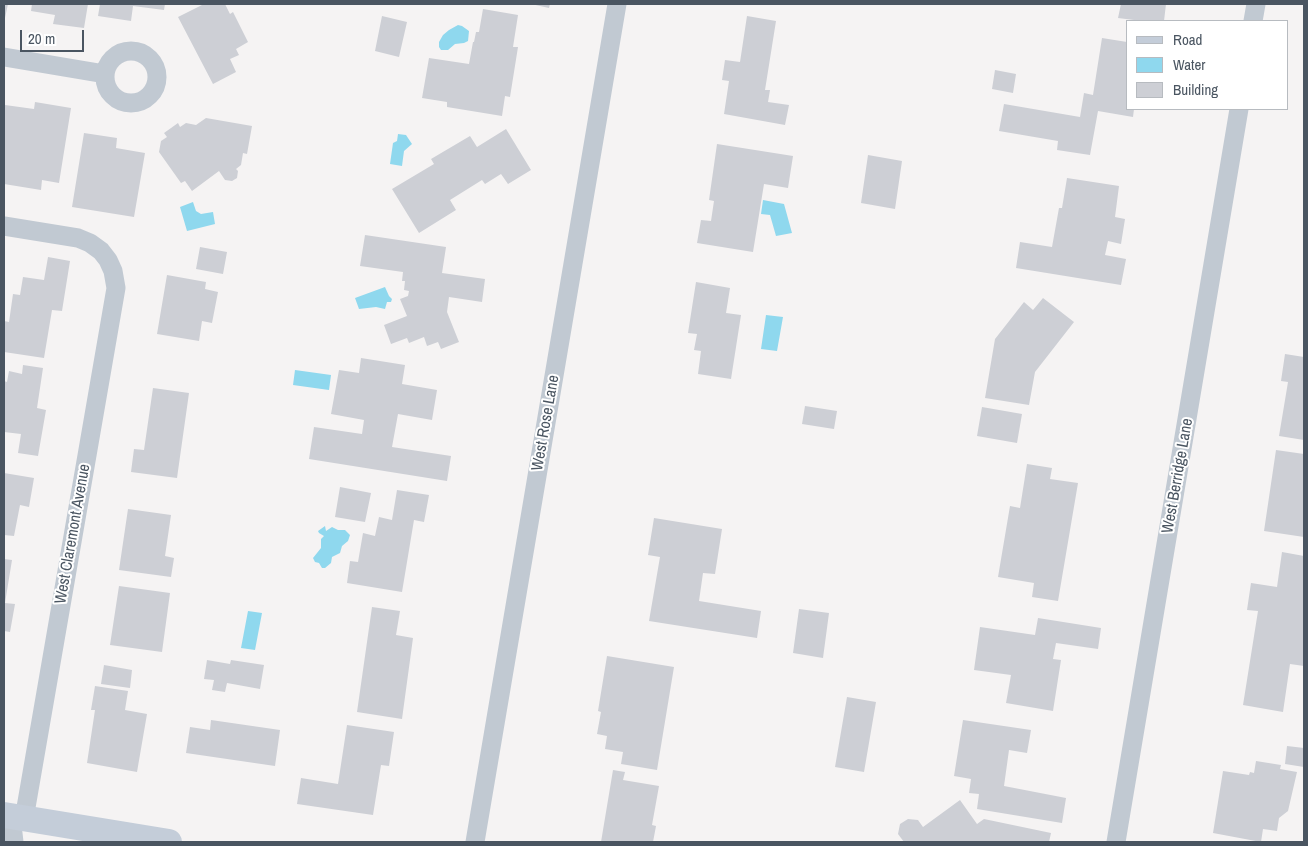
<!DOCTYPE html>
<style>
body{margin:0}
#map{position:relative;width:1308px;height:846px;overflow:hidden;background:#f5f3f3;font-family:"Archivo Narrow",sans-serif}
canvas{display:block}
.frame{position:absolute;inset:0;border:5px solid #4a5561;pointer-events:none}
.legend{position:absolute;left:1126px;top:20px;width:162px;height:90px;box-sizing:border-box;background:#fff;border:1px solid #b7bbc0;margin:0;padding:6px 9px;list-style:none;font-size:15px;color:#4a5561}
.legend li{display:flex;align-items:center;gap:10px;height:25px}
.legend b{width:25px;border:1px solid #b7bbc0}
.scale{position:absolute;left:20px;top:30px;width:64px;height:22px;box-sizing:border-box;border:2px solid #4a5561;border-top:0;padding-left:6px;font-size:15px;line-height:18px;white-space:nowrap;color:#4a5561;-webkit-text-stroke:4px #fff;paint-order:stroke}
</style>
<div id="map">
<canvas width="1308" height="846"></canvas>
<div class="frame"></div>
<ul class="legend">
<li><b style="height:6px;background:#c4cdd9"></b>Road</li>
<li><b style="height:14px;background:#8fd8ee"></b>Water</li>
<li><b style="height:14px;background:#cdcfd5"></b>Building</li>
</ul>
<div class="scale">20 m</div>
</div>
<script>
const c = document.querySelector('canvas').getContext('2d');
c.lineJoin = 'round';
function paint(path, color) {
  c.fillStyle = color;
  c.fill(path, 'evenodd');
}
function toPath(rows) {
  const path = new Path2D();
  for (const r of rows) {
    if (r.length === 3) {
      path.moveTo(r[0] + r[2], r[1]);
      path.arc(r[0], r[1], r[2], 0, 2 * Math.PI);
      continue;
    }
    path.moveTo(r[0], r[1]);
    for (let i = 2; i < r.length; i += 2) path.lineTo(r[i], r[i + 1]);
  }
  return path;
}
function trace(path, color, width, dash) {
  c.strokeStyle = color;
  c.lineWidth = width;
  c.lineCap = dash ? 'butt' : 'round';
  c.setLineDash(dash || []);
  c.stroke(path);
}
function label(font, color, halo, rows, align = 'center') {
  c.font = font + ' "Archivo Narrow",sans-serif';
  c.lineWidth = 4;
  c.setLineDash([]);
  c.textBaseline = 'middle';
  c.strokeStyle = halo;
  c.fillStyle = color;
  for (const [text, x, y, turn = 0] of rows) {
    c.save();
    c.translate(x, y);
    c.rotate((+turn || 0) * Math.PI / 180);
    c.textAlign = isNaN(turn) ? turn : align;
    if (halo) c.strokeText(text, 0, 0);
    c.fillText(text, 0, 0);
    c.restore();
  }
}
paint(toPath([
 [458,25,462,26,469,31,468,41,464,43,455,44,448,50,441,50,439,47,439,42,443,35,449,30],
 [398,134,406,135,412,144,404,151,402,166,390,164,393,143,397,141],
 [763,200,784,204,792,233,776,236,770,215,761,214],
 [193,202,196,211,201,214,213,212,215,224,187,231,180,207],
 [385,287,389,296,392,299,391,302,387,302,385,309,376,307,359,309,355,298],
 [766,315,783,317,777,351,761,349],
 [295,370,331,375,329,390,293,385],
 [325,526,326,531,332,527,338,530,345,530,350,535,348,541,342,546,340,553,332,557,331,563,325,568,322,568,319,563,315,562,313,558,321,548,321,539,324,536,319,533,318,531],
 [248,611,262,613,255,650,241,648]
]), '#8fd8ee');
paint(toPath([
 [4,4,8,4,5,18,4,18],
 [32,4,88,4,84,28,53,24,55,15,31,11],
 [100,4,165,4,164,10,133,6,131,21,98,16],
 [204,4,225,4,230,14,233,12,248,42,236,49,239,55,230,59,236,72,213,84,178,17],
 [531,4,550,4,549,8],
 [1121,4,1166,4,1164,21,1142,21,1118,18],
 [483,9,518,15,513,47,518,47,510,97,505,96,502,116,447,107,447,102,422,98,429,58,469,64,473,42,474,42,476,32,479,32],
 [382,16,407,22,399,57,375,51],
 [747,16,776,21,765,90,770,90,768,102,789,105,785,125,724,114,729,81,722,80,725,60,740,62],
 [1102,38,1127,42,1127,109,1134,109,1133,117,1098,111,1090,155,1057,150,1058,141,999,131,1004,104,1080,117,1084,93,1093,95],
 [995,70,1016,74,1013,93,992,89],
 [35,102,71,108,59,183,42,180,41,190,4,184,4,115,5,105,34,109],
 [206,118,252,126,247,154,243,153,241,165,236,169,238,171,237,178,232,181,225,180,219,171,192,191,185,181,181,183,159,152,161,141,167,137,164,133,178,123,180,127,186,123,196,125],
 [506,129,531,170,508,184,501,174,485,184,482,180,450,200,456,210,419,233,392,189,434,164,431,159,470,136,477,147],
 [84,133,117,138,116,148,145,153,134,217,72,207],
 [717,144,793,156,788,188,764,184,753,252,697,243,701,220,711,221,714,201,709,200],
 [868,155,902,161,895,209,861,203],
 [1067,178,1119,186,1115,217,1125,219,1121,244,1108,241,1105,255,1126,259,1121,285,1016,268,1020,242,1052,247,1059,208,1062,208],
 [365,235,446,247,442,273,485,279,482,302,449,297,447,312,459,342,441,349,438,342,427,346,424,337,409,343,407,338,391,344,384,325,407,316,400,299,408,296,409,291,404,290,405,281,402,281,403,272,360,266],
 [200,247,227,252,223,274,196,269],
 [48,257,70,261,62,311,52,310,44,358,4,352,4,321,9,322,13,294,20,295,23,277,44,280],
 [167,275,206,282,205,289,218,292,212,323,202,321,199,341,157,334],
 [696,282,730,288,726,313,741,315,731,379,698,374,701,351,694,350,697,334,688,333],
 [1043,298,1074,322,1035,372,1029,405,985,398,995,339,1024,302,1033,310],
 [1285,354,1304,357,1304,440,1279,436,1288,382,1281,381],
 [361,358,405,365,402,384,437,390,432,420,398,414,392,447,451,456,447,481,309,459,314,427,362,434,364,420,331,414,339,370,359,373],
 [23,365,43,368,37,408,46,410,38,456,18,453,21,434,4,432,4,381,7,382,9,371,22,374],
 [153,388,189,393,177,478,131,472,134,449,144,450],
 [805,406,837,411,834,429,802,424],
 [982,407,1022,414,1017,443,977,436],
 [1276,450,1304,454,1304,537,1264,531],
 [1027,464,1052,468,1050,479,1078,483,1058,601,1032,597,1034,583,998,577,1010,506,1020,508],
 [4,473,34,478,29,507,20,505,14,536,4,535],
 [340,487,371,493,365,522,335,517],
 [397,490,429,495,424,522,414,520,402,592,347,583,350,561,358,562,363,533,375,536,379,517,392,520],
 [128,509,171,515,165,556,174,558,171,577,119,570],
 [654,518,722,529,715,574,703,573,699,601,761,611,757,638,649,621,660,557,648,555],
 [1282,552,1304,556,1304,666,1290,664,1283,712,1243,705,1258,611,1247,610,1251,583,1277,587],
 [4,559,12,560,5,603,15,604,10,632,4,631],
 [119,586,170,593,162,652,110,645],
 [372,607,400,611,396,635,413,638,402,719,357,712],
 [799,609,829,613,823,658,793,653],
 [1038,618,1101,628,1098,649,1056,643,1053,659,1061,660,1053,711,1006,703,1011,675,974,670,980,627,1035,635],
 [607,656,674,667,657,770,621,764,623,752,605,749,607,736,597,734,601,712,598,711],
 [207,660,230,664,231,660,264,665,260,689,227,683,225,692,212,690,214,680,204,679],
 [104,665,132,670,130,688,101,684],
 [95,686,128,691,125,710,147,714,137,772,87,763,95,710,91,710],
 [847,697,876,702,864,772,835,767],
 [211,720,280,730,275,766,186,753,190,727,210,730],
 [963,720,1031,730,1027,753,1009,750,1004,786,1066,798,1062,823,977,809,979,794,969,793,971,779,954,776],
 [347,725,394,732,389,766,381,765,373,815,297,804,301,778,338,784],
 [1287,746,1304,748,1304,767,1285,764],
 [1256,761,1281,765,1280,769,1297,772,1288,811,1279,818,1277,831,1263,829,1261,842,1213,833,1223,771,1249,775,1250,772,1254,773],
 [613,770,625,772,623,780,659,786,652,825,656,826,653,842,601,842],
 [960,800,977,824,984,819,1051,833,1049,842,904,842,898,834,900,824,908,819,918,820,923,827]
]), '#cdcfd5');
trace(toPath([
 [1253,21,1256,4],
 [131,77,26],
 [4,57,105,74],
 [4,226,78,238,90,243,101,251,108,260,113,271,116,288,24,819],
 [11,816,14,842],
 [475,842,617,4],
 [1116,842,1239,109]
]), '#c1c9d2', 19);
trace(toPath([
 [4,815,169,842]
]), '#c4cdd9', 26);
label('16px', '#4a5561', '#fff', [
 ["West Rose Lane",546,423,-80],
 ["West Berridge Lane",1178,476,-80],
 ["West Claremont Avenue",73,534,-80]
]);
</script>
